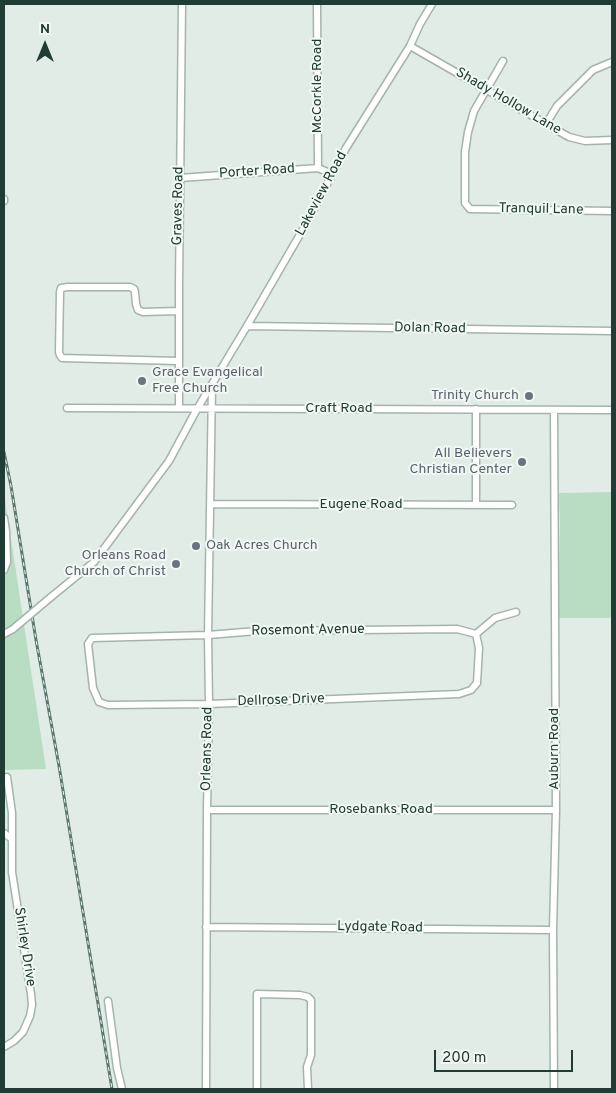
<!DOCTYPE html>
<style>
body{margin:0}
#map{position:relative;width:616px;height:1093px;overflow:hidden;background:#e1ece6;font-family:Overpass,sans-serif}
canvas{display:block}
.frame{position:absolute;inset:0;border:5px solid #213c34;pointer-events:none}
.north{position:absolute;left:20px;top:20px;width:50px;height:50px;-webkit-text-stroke:4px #f1f8f4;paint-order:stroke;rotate:0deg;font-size:14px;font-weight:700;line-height:20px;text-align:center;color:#213c34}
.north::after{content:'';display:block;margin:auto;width:18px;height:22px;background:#213c34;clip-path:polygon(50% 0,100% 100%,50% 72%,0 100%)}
.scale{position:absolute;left:434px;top:1050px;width:139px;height:22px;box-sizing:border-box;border:2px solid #213c34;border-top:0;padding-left:6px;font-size:15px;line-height:18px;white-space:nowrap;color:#213c34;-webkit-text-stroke:4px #f1f8f4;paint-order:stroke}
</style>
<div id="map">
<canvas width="616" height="1093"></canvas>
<div class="frame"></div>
<div class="north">N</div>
<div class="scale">200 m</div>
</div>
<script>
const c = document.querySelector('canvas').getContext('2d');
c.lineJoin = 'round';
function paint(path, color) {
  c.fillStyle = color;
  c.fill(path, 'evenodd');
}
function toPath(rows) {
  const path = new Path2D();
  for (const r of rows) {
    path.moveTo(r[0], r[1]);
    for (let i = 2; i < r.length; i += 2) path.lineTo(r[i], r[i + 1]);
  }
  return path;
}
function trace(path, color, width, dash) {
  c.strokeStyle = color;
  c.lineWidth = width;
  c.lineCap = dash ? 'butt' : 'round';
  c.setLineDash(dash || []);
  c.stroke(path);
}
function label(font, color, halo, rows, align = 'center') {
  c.font = font + ' Overpass,sans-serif';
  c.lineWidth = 4;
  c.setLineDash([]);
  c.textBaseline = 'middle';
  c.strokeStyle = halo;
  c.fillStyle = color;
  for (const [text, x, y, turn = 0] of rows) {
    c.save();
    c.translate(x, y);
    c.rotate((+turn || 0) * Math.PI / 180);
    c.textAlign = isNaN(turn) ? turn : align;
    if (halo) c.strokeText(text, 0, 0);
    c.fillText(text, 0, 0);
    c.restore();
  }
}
paint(toPath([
 [612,492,612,618,558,618,560,524,559,493],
 [4,493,46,769,4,770]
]), '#b9ddc2');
const minor = toPath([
 [317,4,318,168],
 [410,46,569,137,585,141,612,140],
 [503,61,474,111,468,132,465,152,465,203,470,209,612,211],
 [546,124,557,106,593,70,612,62],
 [180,178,318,168,332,174],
 [4,199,4,201],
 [247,326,612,331],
 [178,361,62,358,60,355,59,352,60,292,61,288,68,287,130,287,134,289,135,292,136,304,138,310,143,312,178,311],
 [67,408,612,410],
 [179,408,179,285,182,4],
 [476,409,476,505],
 [210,504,512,505],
 [4,518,6,531,7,562,4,570],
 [51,597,94,562,169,461,197,409,247,326,306,224,346,148,410,46,420,24,432,4],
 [4,634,13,629],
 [476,634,479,648,477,683,471,690,459,694,209,704,108,705,99,702,93,688,88,644,92,638,208,635,257,631,457,629,476,634,495,618,516,612],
 [207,810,556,810],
 [4,833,12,839],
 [206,927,553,930],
 [108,1001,117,1068,122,1089],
 [4,1047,14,1041,23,1032,30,1016,32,1005,31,994,12,872,12,813,7,777],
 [206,1089,207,810,209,704,208,635,212,386],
 [257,1089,257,994,300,995,308,997,311,1000,311,1055,307,1067,308,1089],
 [554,1089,553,930,556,810,554,410]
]);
trace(minor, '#a4b4ad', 9);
trace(minor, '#fff', 6);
const rail = toPath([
 [4,452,11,486,36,640,59,766,112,1089]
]);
trace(rail, '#5b786f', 3);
trace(rail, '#f1f8f4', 1, [4]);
const minorBridge = toPath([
 [13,629,51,597]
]);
trace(minorBridge, '#a4b4ad', 9, []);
trace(minorBridge, '#fff', 6);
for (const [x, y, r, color] of [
 [142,381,5,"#6b7280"],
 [529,396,5,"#6b7280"],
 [522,462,5,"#6b7280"],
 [196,546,5,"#6b7280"],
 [176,564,5,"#6b7280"]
]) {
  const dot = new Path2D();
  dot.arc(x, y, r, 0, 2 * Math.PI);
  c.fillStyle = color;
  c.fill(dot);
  trace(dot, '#f1f8f4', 2);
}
label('14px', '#213c34', '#f1f8f4', [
 ["McCorkle Road",318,86,-90],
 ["Shady Hollow Lane",508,102,30],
 ["Porter Road",257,172,-4],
 ["Lakeview Road",322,194,-62],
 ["Graves Road",179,206,-89],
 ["Tranquil Lane",541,210,1],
 ["Dolan Road",430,329,1],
 ["Craft Road",339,409],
 ["Eugene Road",361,505],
 ["Rosemont Avenue",308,631,-1],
 ["Dellrose Drive",281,701,-2],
 ["Orleans Road",208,749,-89],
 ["Auburn Road",555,749,-90],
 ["Rosebanks Road",381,810],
 ["Lydgate Road",380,928,1],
 ["Shirley Drive",24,947,81]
]);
label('14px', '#5b616d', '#f1f8f4', [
 ["Grace Evangelical",152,373,"left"],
 ["Free Church",152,389,"left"],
 ["Trinity Church",519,396],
 ["All Believers",512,454],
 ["Christian Center",512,470],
 ["Oak Acres Church",206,546,"left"],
 ["Orleans Road",166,556],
 ["Church of Christ",166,572]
], 'right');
</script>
